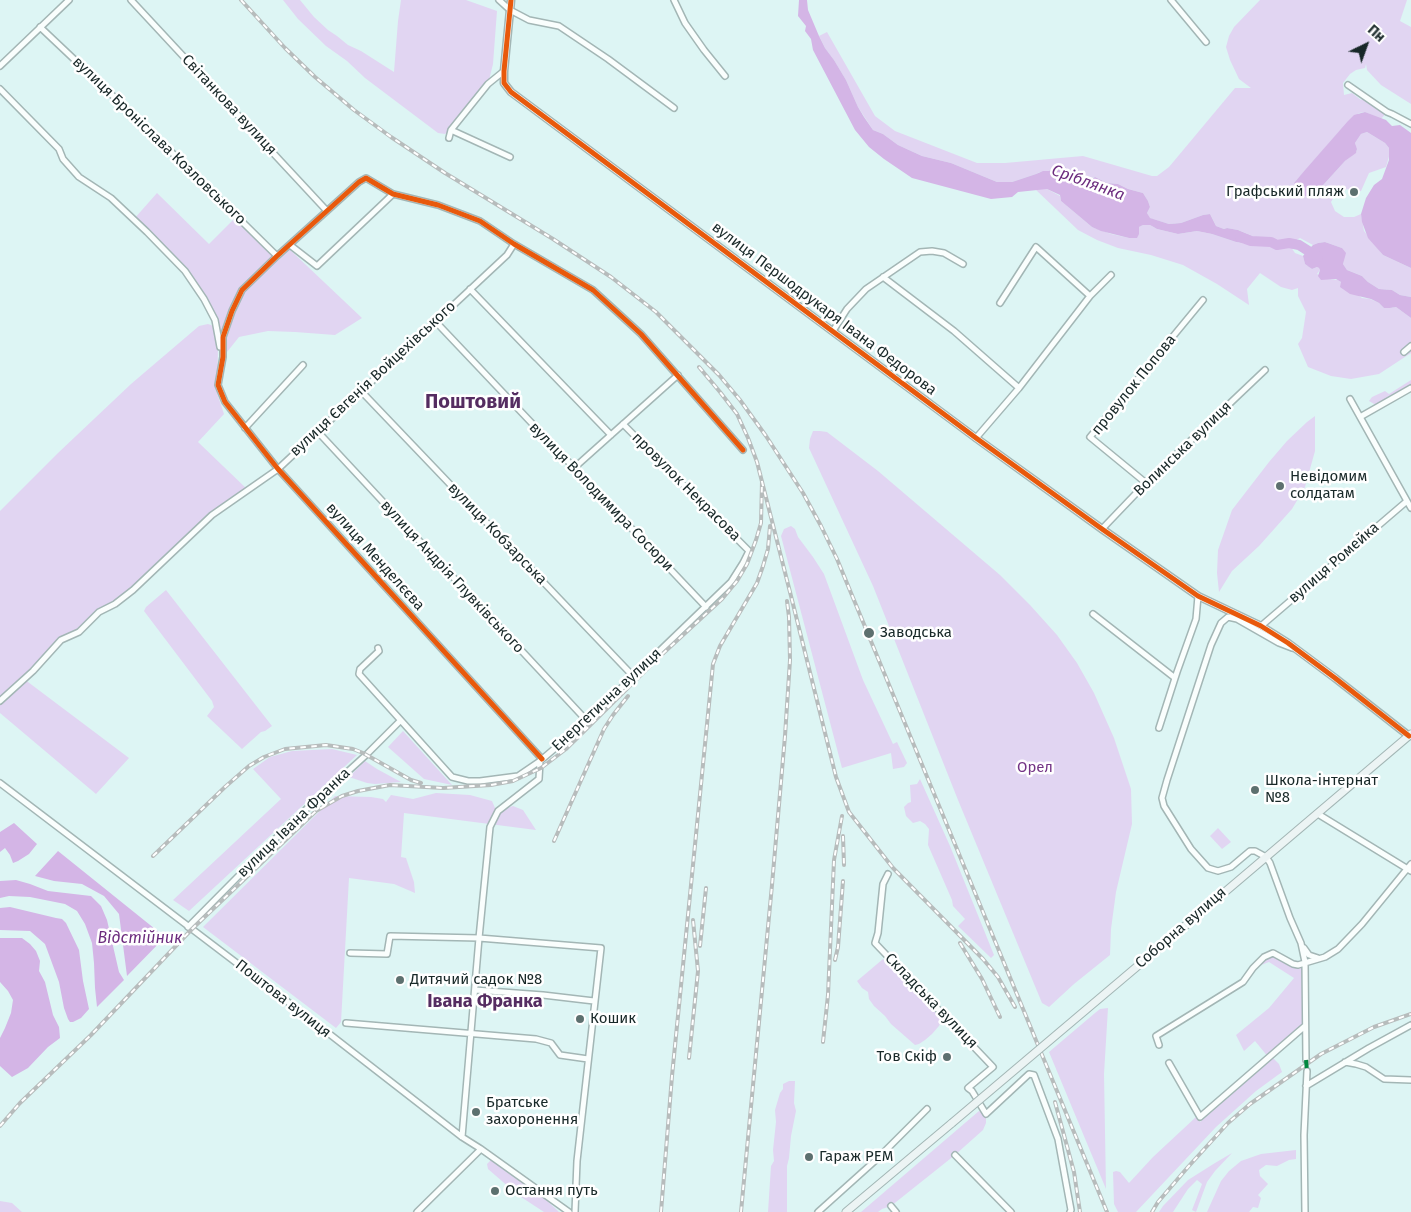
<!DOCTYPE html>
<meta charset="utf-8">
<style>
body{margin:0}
#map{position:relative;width:1411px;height:1212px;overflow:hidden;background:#ddf5f4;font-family:"Fira Sans",sans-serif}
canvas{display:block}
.north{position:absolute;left:1341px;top:20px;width:50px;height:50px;-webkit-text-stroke:4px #fff;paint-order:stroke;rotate:42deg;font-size:14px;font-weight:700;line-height:20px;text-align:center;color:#182828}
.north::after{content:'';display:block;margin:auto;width:18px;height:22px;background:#182828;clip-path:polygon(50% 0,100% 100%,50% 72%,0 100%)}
</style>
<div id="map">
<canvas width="1411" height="1212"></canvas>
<div class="north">Пн</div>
</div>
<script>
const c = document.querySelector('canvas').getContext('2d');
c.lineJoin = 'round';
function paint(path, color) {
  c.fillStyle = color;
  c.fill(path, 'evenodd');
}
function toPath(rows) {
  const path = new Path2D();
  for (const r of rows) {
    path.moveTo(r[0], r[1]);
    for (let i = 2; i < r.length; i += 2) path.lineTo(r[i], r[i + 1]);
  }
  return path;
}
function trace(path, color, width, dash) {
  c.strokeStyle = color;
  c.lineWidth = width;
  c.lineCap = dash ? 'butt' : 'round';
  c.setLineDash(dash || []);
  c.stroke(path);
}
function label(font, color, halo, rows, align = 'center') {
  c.font = font + ' "Fira Sans",sans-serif';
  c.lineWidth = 5;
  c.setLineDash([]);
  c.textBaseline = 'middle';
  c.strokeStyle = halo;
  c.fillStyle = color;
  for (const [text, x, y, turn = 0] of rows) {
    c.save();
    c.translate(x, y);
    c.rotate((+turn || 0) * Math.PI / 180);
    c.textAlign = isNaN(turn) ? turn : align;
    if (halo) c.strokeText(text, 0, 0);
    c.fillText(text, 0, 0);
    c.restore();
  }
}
paint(toPath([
 [283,0,300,0,314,17,328,30,337,36,348,45,361,51,394,72,398,21,401,0,466,0,497,11,493,64,488,84,451,130,445,134,438,133,365,78,347,61,326,46,298,19],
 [1260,0,1407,0,1400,21,1411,27,1411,104,1381,85,1367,70,1366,64,1365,68,1356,70,1350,74,1343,83,1344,95,1352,93,1361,100,1365,96,1387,112,1381,119,1365,112,1359,113,1338,133,1294,183,1301,195,1309,197,1315,194,1345,161,1357,151,1355,143,1361,134,1367,132,1385,143,1389,148,1390,153,1386,167,1369,173,1361,191,1355,192,1347,189,1334,197,1331,202,1335,211,1344,217,1354,217,1361,214,1364,231,1383,255,1411,268,1411,297,1400,295,1392,290,1379,289,1368,282,1362,276,1347,270,1343,264,1344,257,1342,248,1325,242,1318,243,1313,245,1300,238,1289,244,1295,253,1303,256,1305,264,1312,269,1317,267,1319,268,1320,270,1317,274,1328,279,1338,280,1362,298,1370,299,1379,303,1384,308,1390,308,1396,307,1411,318,1411,353,1379,374,1351,379,1331,376,1308,367,1298,344,1302,338,1306,312,1298,296,1298,288,1292,290,1281,287,1260,273,1247,289,1249,305,1217,284,1183,265,1151,255,1118,248,1097,240,1078,230,1035,189,1047,189,1060,196,1061,201,1092,227,1111,234,1129,238,1138,231,1139,227,1143,225,1150,225,1157,229,1178,234,1197,231,1212,234,1236,242,1249,244,1251,241,1252,236,1238,230,1227,228,1224,229,1216,226,1210,214,1203,215,1181,223,1169,224,1149,218,1147,213,1150,207,1148,201,1143,193,1128,189,1118,184,1107,183,1095,177,1090,179,1086,183,1067,169,1064,165,1054,167,1049,171,1040,172,1036,174,1012,182,997,182,951,163,922,156,898,145,883,134,873,130,858,107,846,80,834,60,825,48,819,36,827,32,875,116,895,131,977,163,1005,163,1083,156,1152,176,1157,176,1169,167,1235,88,1251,88,1239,79,1230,60,1226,47,1229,36,1234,27],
 [157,193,209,244,237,216,277,256,287,247,362,318,335,335,295,332,268,331,239,337,223,357,215,320,185,271,134,219],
 [208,324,214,326,216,337,218,349,217,393,224,414,198,442,248,490,226,504,133,590,99,612,79,632,61,640,24,679,129,758,96,794,0,713,0,511,58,453,131,384,199,326],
 [1411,380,1411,386,1376,405,1369,401,1372,397,1385,391,1389,394],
 [1315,416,1315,451,1305,487,1292,509,1259,546,1232,571,1219,592,1217,573,1218,550,1232,510,1269,462,1287,441,1307,422],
 [813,431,820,431,827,432,878,471,1000,575,1030,605,1057,635,1077,663,1094,693,1114,738,1131,789,1132,824,1116,892,1111,929,1110,955,1074,984,1049,1007,1042,1003,958,800,873,586,809,448,810,439],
 [791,526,795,529,798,537,813,557,824,574,863,680,893,744,897,742,907,763,904,767,893,769,891,753,842,768,781,536,784,529],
 [166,590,272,726,265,731,261,732,242,749,207,716,214,707,212,701,144,611,146,607],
 [403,731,452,785,424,779,388,747],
 [332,749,357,755,189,911,173,900,281,799,253,769,270,757,292,751],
 [365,761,377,769,401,782,375,784,367,783,349,777],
 [920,779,950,846,994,955,991,958,958,926,965,919,953,906,952,900,928,845,929,829,925,824,920,821,913,823,906,816,904,807,908,803,911,802,910,785,917,784],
 [436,793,470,795,492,801,495,808,498,811,513,806,523,810,536,830,404,813,401,857,406,858,414,882,415,893,394,884,349,878,341,1022,336,1028,203,927,335,796,371,797,383,799,386,802,391,795,413,799],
 [1218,828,1231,842,1222,849,1210,836],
 [1273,953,1293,964,1305,962,1305,1026,1269,1058,1255,1041,1244,1051,1236,1035,1269,1008,1294,978,1269,962,1253,968],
 [883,959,942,1019,939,1026,932,1034,925,1040,919,1044,915,1045,891,1024,885,1016,874,1006,869,999,868,992,862,988,857,981],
 [1108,1008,1104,1074,1106,1189,1049,1052,1095,1013,1100,1009],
 [1273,1058,1279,1064,1282,1072,1256,1091,1216,1127,1136,1212,1118,1212,1114,1204,1113,1172,1116,1171,1120,1172,1129,1183,1153,1157,1196,1117,1200,1122],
 [789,1081,795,1081,794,1103,796,1111,791,1136,789,1158,787,1166,787,1212,768,1212,771,1166,774,1161,773,1150,776,1122,775,1110,780,1093,783,1089,783,1084],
 [979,1111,986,1114,986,1123,983,1130,955,1155,891,1206,882,1209,878,1212,861,1212],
 [1296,1150,1296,1159,1289,1160,1277,1166,1266,1165,1259,1170,1260,1176,1268,1184,1258,1195,1261,1198,1258,1208,1253,1207,1249,1212,1207,1212,1221,1181,1229,1171,1241,1161,1261,1154],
 [1232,1153,1215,1171,1207,1182,1196,1212,1192,1210,1202,1184,1197,1180,1188,1189,1173,1212,1159,1212,1163,1206,1188,1180,1215,1163],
 [491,1160,515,1178,521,1181,530,1189,539,1193,559,1212,544,1212,518,1195,488,1169,487,1164],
 [0,1201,12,1203,22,1212,0,1212]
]), '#e1d5f2');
paint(toPath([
 [799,0,807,0,808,10,819,36,825,48,834,60,846,80,858,107,864,117,873,130,883,134,898,145,922,156,951,163,997,182,1012,182,1036,174,1043,171,1049,171,1054,167,1064,165,1067,169,1085,183,1095,177,1107,183,1118,184,1128,189,1143,193,1148,201,1150,207,1147,213,1150,218,1169,224,1181,223,1203,215,1210,214,1216,226,1224,229,1227,228,1238,230,1252,236,1253,238,1250,244,1236,242,1212,234,1197,231,1178,234,1157,229,1150,225,1143,225,1139,227,1139,234,1137,238,1129,238,1101,231,1092,227,1061,201,1060,195,1047,189,1018,192,1012,197,991,199,912,178,884,159,869,147,855,130,813,50,811,39,805,31,806,26,798,16],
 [1365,112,1386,120,1392,126,1400,125,1411,133,1411,268,1383,255,1368,238,1362,222,1361,214,1366,198,1374,185,1382,179,1389,160,1389,148,1385,143,1367,132,1361,134,1355,143,1357,149,1356,153,1345,161,1315,194,1309,197,1305,196,1297,192,1295,187,1294,183,1305,170,1348,121,1354,115],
 [1325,242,1342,248,1346,253,1343,264,1347,270,1362,276,1368,282,1379,289,1392,290,1400,295,1411,297,1411,318,1396,307,1390,308,1384,308,1379,303,1371,299,1350,294,1340,287,1341,282,1336,279,1321,280,1318,276,1320,270,1319,268,1317,267,1312,269,1309,267,1305,264,1303,256,1306,252,1313,245,1318,243],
 [14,823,37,844,29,854,18,861,13,863,10,855,5,848,0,852,0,832],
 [58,851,165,937,127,976,119,914,104,896,82,884,54,881,35,876],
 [16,880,30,884,48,891,91,896,101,906,107,920,119,972,124,980,97,1007,95,988,94,963,92,943,85,924,77,911,65,904,30,897,9,896,0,898,0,881],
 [10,907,56,918,62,919,66,923,79,950,83,981,89,1009,81,1018,73,1022,70,1022,68,1019,64,1008,59,982,45,944,30,931,0,930,0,908],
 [0,938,22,938,30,944,36,951,40,961,39,971,45,982,53,1015,59,1027,60,1038,48,1047,28,1068,12,1077,0,1066,0,1038,5,1028,11,1013,13,1000,8,991,0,982]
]), '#d4b5e6');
trace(toPath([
 [1240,237,1251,241,1271,242,1277,245,1289,243,1299,245,1318,257]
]), '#d4b5e6', 10);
const minor = toPath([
 [131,0,327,211],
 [499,0,510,10,529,20,559,26,608,59,674,108],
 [674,0,685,23,704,50,725,76],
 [1171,0,1206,42],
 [40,27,149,130,277,256],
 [0,66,69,0],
 [1348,85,1387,112,1392,114,1411,124],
 [0,89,59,149,63,159,79,177,111,198,147,232,185,271,204,299,215,320,220,347],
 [451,130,510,157],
 [449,138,451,130,488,84,504,71],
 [290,245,317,266,393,194],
 [883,277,954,331,1019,388],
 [470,289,611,435],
 [1000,303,1036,247,1090,296],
 [435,321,706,607],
 [833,331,847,309,866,289,920,252,932,251,944,253,963,264],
 [1404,352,1411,346],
 [361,391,633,676],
 [1350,399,1407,501],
 [1360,417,1411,388],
 [245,428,303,365],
 [318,432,587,721],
 [976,438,1019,388,1090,296,1111,275],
 [574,468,678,375],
 [1146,483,1090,437,1203,300],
 [1102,529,1146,483,1265,370],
 [1093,614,1175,678],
 [1261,626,1407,501,1411,508],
 [378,648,379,651,360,669,359,674,452,777,468,781,480,781,518,776,540,761,587,721,731,582,743,563,749,551,623,424],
 [1292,648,1279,643,1237,619,1228,617,1221,623,1211,645,1167,780,1162,798,1164,806,1191,849,1208,868,1218,871,1231,867,1250,851,1255,851,1266,857,1270,863,1290,918,1301,943,1305,962,1306,1060],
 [0,701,33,671,61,640,79,632,99,612,115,604,133,590,212,515,278,469,507,255,514,244],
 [1159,728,1177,672,1196,619,1198,596],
 [542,759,278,469,225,402,218,385,223,357,223,337,232,311,242,290,277,256,359,182,366,178,393,194,438,205,480,221,514,244,593,290,641,334,743,450],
 [0,783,305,1015,462,1137,481,1149,569,1212],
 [1318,814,1411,871],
 [888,874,883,884,878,933,875,943,993,1067,968,1088,972,1091,986,1114,1029,1074,1034,1075,1058,1139,1071,1210,1070,1212],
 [188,927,291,823,366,755,400,721],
 [1304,948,1309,955,1318,958],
 [350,953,387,954,390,936,479,938,490,827,498,811,539,779,540,761],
 [475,990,543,995,594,1001],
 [346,1023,536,1039,551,1043,560,1055,588,1059],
 [1159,1045,1156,1036,1243,982,1253,968,1264,957,1273,953,1293,964,1298,965,1325,957,1338,949,1362,924,1411,864],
 [1345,1062,1356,1064,1366,1067,1384,1079,1411,1080],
 [1169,1063,1200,1117,1305,1026],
 [1306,1086,1369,1048,1411,1025],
 [462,1137,479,938,601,948,577,1161,575,1212],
 [955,1155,1011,1212],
 [891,1206,896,1212],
 [417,1212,481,1149],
 [818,1212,877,1159,927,1109],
 [1305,1212,1304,1135,1307,1071]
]);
const tertiary = toPath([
 [511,0,504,71,504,83,511,92,976,438,1102,529,1198,596,1261,626,1288,643,1335,678,1409,736]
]);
const secondary = toPath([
 [1146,959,1411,734],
 [846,1212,952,1123]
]);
trace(minor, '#a3b6b5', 8);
trace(tertiary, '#a3b6b5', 9);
trace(secondary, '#a3b6b5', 9);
trace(minor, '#fafefd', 5);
trace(tertiary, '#fafefd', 6);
trace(secondary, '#ecf4f4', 7);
const rail = toPath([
 [241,0,285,48,315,77,354,110,391,137,445,173,553,239,611,277,656,312,719,375,740,400,766,436,803,493,821,526,837,559,1107,1212],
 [699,367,720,392,737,414,748,438,757,462,791,596,836,777,849,812,893,868,983,959,998,977,1015,1007],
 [843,836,844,865],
 [554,841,604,729,613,715,628,696],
 [153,856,225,787,249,766,264,757,285,749,326,745,353,749,363,753,411,780,421,783],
 [960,943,982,979,1000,1017],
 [700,946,706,888],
 [835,960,838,947,843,881],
 [823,1042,828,995,834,860,842,816],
 [689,1058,698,971,693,920],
 [1055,1102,1074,1172,1080,1212],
 [0,1126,20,1103,91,1035,192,929,316,811,342,796,358,791,390,785,443,788,491,785,513,781,541,768,566,749,657,659,722,599,737,581,747,564,756,540,761,523,762,481],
 [661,1212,672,1076,713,664,720,646,757,583,763,566,768,549,770,526],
 [741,1212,772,885,785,736,790,660,789,617,787,601],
 [1152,1212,1158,1202,1188,1167,1228,1123,1250,1104,1321,1054,1374,1027,1411,1014]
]);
trace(rail, '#b7bcbc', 4);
trace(rail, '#fff', 2, [5.5]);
const secondaryBridge = toPath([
 [952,1123,1146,959]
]);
trace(secondaryBridge, '#a3b6b5', 9, []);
trace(secondaryBridge, '#ecf4f4', 7);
trace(toPath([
 [1306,1060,1307,1071]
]), '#00873e', 4, [8, 4]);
trace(toPath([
 [511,0,504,71,504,83,511,92,976,438,1102,529,1198,596,1261,626,1288,643,1335,678,1409,736],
 [542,759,278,469,225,402,218,385,223,357,223,337,232,311,242,290,277,256,359,182,366,178,393,194,438,205,480,221,514,244,593,290,641,334,743,450]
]), '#e8590c', 5);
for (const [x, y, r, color] of [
 [1354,192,5,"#5d706f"],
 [1280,486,5,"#5d706f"],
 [869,633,6,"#5d706f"],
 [1255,790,5,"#5d706f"],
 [400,980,5,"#5d706f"],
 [580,1019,5,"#5d706f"],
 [947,1057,5,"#5d706f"],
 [476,1112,5,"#5d706f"],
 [809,1157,5,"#5d706f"],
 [495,1191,5,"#5d706f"]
]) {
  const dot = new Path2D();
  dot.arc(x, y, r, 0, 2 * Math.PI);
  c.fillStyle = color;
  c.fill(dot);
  trace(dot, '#fff', 2);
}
label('15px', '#182828', '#fff', [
 ["Світанкова вулиця",229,105,47],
 ["вулиця Броніслава Козловського",159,141,44],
 ["вулиця Першодрукаря Івана Федорова",824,309,37],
 ["вулиця Євгенія Войцехівського",373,379,-43],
 ["провулок Попова",1134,385,-51],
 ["Волинська вулиця",1183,449,-44],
 ["провулок Некрасова",686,487,45],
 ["вулиця Володимира Сосюри",601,497,46],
 ["вулиця Кобзарська",497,534,46],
 ["вулиця Менделєєва",375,557,48],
 ["вулиця Ромейка",1334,563,-41],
 ["вулиця Андрія Глувківського",452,577,47],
 ["Енергетична вулиця",607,700,-43],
 ["вулиця Івана Франка",294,823,-44],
 ["Соборна вулиця",1181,928,-41],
 ["Поштова вулиця",283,999,38],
 ["Складська вулиця",931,1001,46]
]);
label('15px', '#182828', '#fff', [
 ["Графський пляж",1344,192,"right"],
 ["Невідомим",1290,477],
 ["солдатам",1290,494],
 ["Заводська",880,633],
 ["Школа-інтернат",1265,781],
 ["№8",1265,798],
 ["Дитячий садок №8",410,980],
 ["Кошик",590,1019],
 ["Тов Скіф",937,1057,"right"],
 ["Братське",486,1103],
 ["захоронення",486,1120],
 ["Гараж РЕМ",819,1157],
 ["Остання путь",505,1191]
], 'left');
label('15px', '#743486', '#fff', [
 ["Орел",1035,768]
]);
label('italic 16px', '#6c2c7e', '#fff', [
 ["Сріблянка",1088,183,20],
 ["Відстійник",140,939]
]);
label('bold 18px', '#552c61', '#fff', [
 ["Івана Франка",485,1002]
]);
label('bold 20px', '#552c61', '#fff', [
 ["Поштовий",473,402]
]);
</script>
